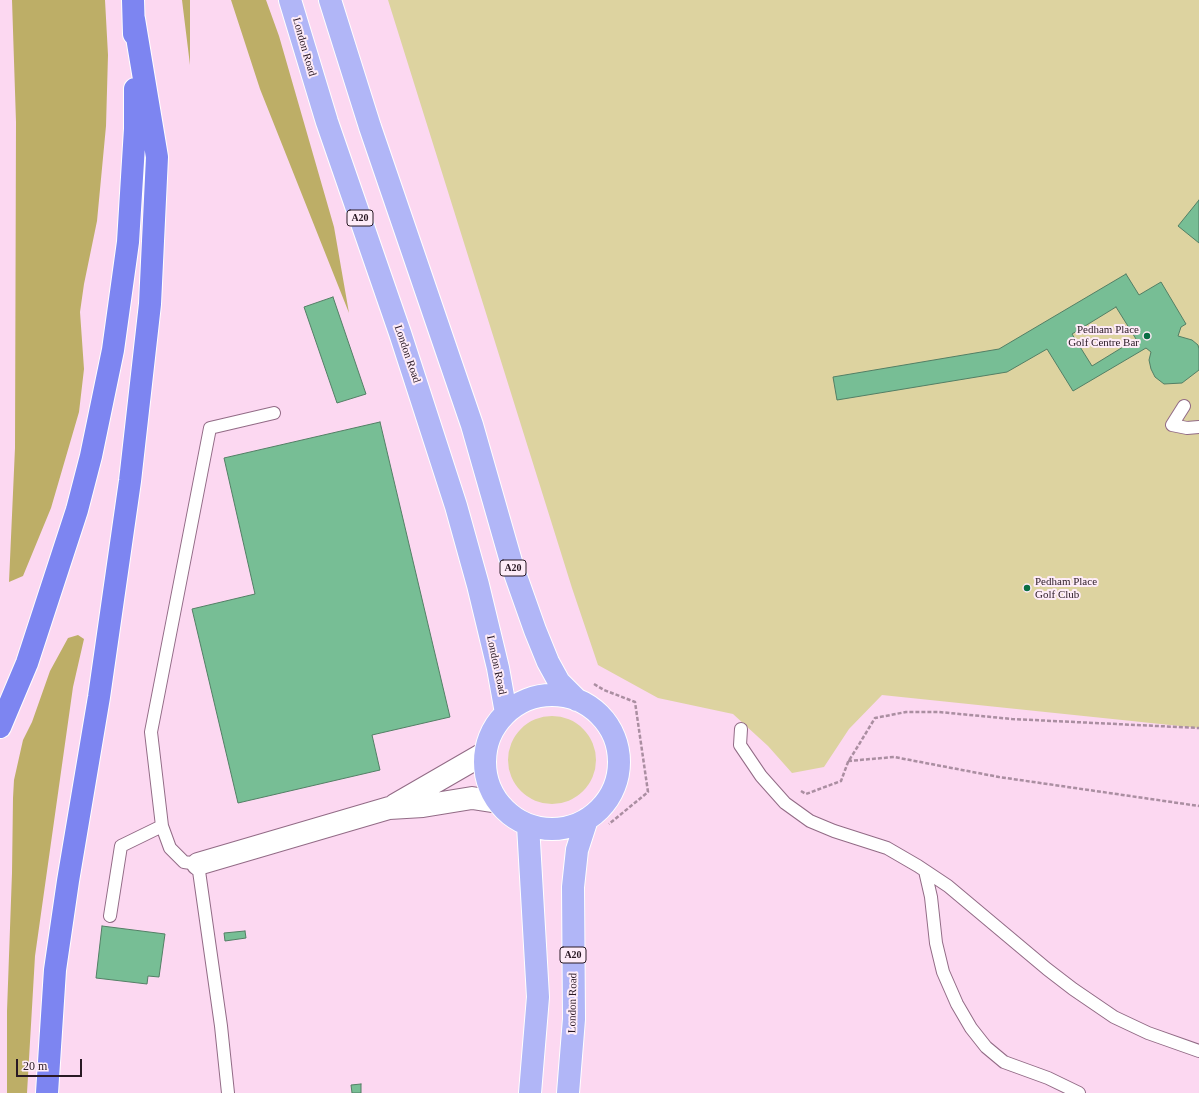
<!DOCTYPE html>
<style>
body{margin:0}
#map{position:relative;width:1199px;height:1093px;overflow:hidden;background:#fcd8f1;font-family:"Times New Roman",serif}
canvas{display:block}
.scale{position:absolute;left:16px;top:1059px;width:66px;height:18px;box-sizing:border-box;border:2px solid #291924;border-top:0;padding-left:5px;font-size:12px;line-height:14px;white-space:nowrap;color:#291924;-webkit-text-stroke:3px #feecf8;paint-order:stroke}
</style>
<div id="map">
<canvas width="1199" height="1093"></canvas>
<div class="scale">20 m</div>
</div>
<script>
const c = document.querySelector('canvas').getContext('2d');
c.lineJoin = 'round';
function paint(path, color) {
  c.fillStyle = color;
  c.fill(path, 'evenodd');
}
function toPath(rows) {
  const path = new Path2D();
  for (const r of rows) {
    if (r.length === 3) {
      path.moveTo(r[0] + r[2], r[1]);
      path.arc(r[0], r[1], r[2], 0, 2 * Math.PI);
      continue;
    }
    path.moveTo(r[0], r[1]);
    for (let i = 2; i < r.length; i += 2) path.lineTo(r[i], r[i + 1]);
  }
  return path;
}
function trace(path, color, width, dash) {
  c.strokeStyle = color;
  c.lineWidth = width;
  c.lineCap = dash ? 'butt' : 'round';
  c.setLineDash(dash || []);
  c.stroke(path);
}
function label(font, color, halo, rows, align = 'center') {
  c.font = font + ' "Times New Roman",serif';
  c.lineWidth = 4;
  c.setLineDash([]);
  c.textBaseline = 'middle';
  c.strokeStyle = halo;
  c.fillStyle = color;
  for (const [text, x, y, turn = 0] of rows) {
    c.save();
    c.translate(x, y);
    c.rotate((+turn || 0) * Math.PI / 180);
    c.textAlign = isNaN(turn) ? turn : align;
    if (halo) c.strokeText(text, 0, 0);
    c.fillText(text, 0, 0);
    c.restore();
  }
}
paint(toPath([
 [388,0,1199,0,1199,728,882,695,849,729,824,767,792,773,768,746,733,714,658,698,598,665,572,588],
 [552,760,44]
]), '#ddd3a0');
paint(toPath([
 [12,0,105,0,108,55,106,126,97,221,84,284,80,312,84,369,79,412,51,508,23,576,9,582,15,448,16,122],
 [182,0,190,0,190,65],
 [231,0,266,0,279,36,334,227,349,313,260,89],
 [78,635,84,639,73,687,35,956,27,1093,7,1093,7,1011,12,873,13,798,14,780,23,740,32,722,50,671,68,638]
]), '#bdae67');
const building = toPath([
 [1199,200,1199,243,1178,226,1199,200],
 [1126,274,1139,295,1161,282,1186,324,1181,327,1178,336,1192,340,1198,345,1199,349,1199,370,1182,383,1164,384,1155,377,1151,369,1149,360,1151,352,1146,348,1073,391,1047,349,1007,372,837,400,833,377,999,349,1126,274],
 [1116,307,1136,339,1092,366,1072,334,1116,307],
 [333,297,366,394,337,403,304,307,333,297],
 [380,422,450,717,372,735,380,770,238,803,192,609,255,594,224,458,380,422],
 [102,926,165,934,159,977,148,976,147,984,96,978,102,926],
 [245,931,246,938,225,941,224,933,245,931],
 [361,1084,361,1093,352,1093,351,1085,361,1084]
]);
paint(building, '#77be95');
trace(building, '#537f65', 1);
const service = toPath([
 [1184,406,1172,425,1187,428,1199,427],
 [741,729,740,745,761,776,785,803,810,821,834,831,887,848,918,866,948,886,1047,969,1073,989,1114,1017,1148,1033,1199,1051],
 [925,871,931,897,936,943,943,972,957,1004,971,1028,986,1047,1004,1062,1048,1078,1079,1093],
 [110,916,121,846,162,826],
 [228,1093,221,1026,198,864,184,862,170,848,162,826,151,732,210,428,274,413]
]);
const minor = toPath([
 [395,805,485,753],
 [198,864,389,808,423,806,472,798,498,802]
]);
const primary = toPath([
 [290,0,327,122,400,333,456,506,478,585,498,668,506,713],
 [330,0,370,127,472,425,512,565,535,630,548,662,559,682,577,700],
 [552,762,67],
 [528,825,538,997,530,1093],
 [568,1093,574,1019,573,887,577,850,587,819]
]);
const motorway = toPath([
 [133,0,134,34],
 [0,727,27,663,77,510,91,456,113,350,128,242,135,129,135,89],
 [47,1093,55,970,68,881,99,697,130,481,150,304,157,157,134,19]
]);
trace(service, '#926b86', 14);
trace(minor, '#926b86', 24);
trace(primary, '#fff', 24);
trace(motorway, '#fff', 24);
trace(toPath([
 [594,684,604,690,635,702,648,792,609,824],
 [848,761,894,757,999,777,1199,806],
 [801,791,806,794,841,781,848,762,858,746,875,718,906,712,939,712,1012,719,1199,728]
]), '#aa8ea1', 2.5, [4, 2]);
trace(service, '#fff', 12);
trace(minor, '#fff', 22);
trace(primary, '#b1b6f7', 22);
trace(motorway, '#7d85f1', 22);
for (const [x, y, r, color] of [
 [1147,336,4,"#096e44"],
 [1027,588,4,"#096e44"]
]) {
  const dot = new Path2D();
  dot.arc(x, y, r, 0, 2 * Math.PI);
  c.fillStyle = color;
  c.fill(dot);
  trace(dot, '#feecf8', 1.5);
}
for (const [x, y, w] of [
 [360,218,26],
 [513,568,26],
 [573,955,26]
]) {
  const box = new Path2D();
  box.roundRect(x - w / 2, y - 8, w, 16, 3);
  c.fillStyle = '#feecf8';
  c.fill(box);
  trace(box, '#291924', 1);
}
label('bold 10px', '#291924', null, [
 ["A20",360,218],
 ["A20",513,568],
 ["A20",573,955]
]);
label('11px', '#291924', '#feecf8', [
 ["London Road",304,47,74],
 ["London Road",407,354,71],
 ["London Road",496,665,78],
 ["London Road",573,1003,-89]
]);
label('11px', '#291924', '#feecf8', [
 ["Pedham Place",1139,330],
 ["Golf Centre Bar",1139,343],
 ["Pedham Place",1035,582,"left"],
 ["Golf Club",1035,595,"left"]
], 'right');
</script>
